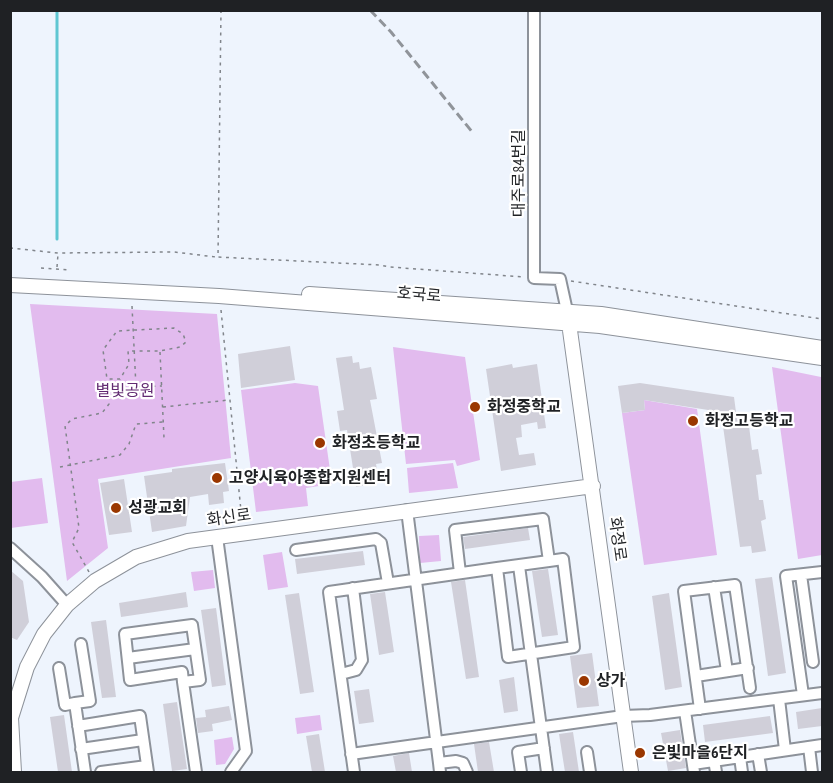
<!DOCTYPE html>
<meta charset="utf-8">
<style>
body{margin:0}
#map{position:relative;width:833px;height:783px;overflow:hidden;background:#eef4fd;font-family:"PT Sans Narrow",sans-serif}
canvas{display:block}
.frame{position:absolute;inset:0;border:12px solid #1f2124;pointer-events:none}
</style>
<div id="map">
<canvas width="833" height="783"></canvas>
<div class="frame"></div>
</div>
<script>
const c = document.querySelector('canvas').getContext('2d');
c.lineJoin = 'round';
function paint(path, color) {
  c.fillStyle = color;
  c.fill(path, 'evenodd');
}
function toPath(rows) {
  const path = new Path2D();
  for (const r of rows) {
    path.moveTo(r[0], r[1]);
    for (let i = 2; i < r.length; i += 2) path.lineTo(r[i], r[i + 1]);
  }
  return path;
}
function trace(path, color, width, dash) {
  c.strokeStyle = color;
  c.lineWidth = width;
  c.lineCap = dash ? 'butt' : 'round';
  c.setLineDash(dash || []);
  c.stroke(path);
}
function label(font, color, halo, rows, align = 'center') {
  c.font = font + ' "PT Sans Narrow","Noto Sans KR",sans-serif';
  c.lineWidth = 4.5;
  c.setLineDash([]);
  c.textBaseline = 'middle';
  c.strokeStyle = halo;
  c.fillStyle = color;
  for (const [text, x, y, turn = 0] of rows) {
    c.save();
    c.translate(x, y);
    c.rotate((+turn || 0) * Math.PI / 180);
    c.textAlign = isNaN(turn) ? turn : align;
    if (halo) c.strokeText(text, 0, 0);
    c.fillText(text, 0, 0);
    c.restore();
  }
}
paint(toPath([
 [30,304,217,314,231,458,98,479,108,548,67,581],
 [393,347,465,357,480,460,457,466,455,460,406,464],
 [772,367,821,377,822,388,822,555,798,559],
 [295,383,318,386,332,484,306,488,308,506,256,512,241,390],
 [644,400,697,409,717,555,644,565,622,413,645,410],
 [453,463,458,488,409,493,407,468],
 [42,478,48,523,11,528,11,482],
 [439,535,441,561,420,563,419,536],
 [282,552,288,587,268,590,263,555],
 [213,570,215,588,194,591,191,572],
 [320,715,322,730,297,734,295,718],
 [232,737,234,749,225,764,216,765,214,740]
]), '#e2bbee');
trace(toPath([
 [57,10,57,239]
]), '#5fc6d2', 3);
paint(toPath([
 [290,346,295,380,241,388,238,354],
 [352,356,353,363,359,362,360,369,371,367,377,399,370,400,382,463,376,464,379,481,374,482,370,486,367,485,356,487,347,430,340,431,337,411,344,410,336,358],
 [512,364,513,368,537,364,546,428,538,429,537,422,521,425,522,437,516,438,519,455,534,453,536,465,501,471,486,369],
 [640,383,734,397,737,420,748,418,752,450,758,449,762,474,756,475,759,500,763,500,766,519,761,521,766,551,752,553,751,546,740,547,721,412,644,400,645,410,622,413,618,386],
 [225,463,229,491,223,492,224,503,209,505,208,494,190,497,186,526,152,532,144,476,172,472,172,469],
 [124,479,132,532,109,535,100,483],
 [528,528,530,540,465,549,463,537],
 [363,551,365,565,297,574,295,559],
 [548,569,558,635,542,637,532,571],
 [10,570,23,581,29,622,17,640,10,637],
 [772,577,786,673,768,676,755,579],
 [465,580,479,677,466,679,451,582],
 [186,592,188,607,121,617,119,603],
 [385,592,394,652,379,655,370,594],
 [299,593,314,692,300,694,285,595],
 [669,593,682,687,665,690,652,596],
 [216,608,226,685,212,687,201,610],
 [106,620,116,697,102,698,91,622],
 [592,653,599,706,577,708,570,656],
 [514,677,518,711,504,713,499,680],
 [369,689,374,722,359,724,354,691],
 [177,702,187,769,172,771,163,704],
 [229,706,232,720,212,724,213,731,198,733,196,718,206,717,205,710],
 [822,708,822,726,798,729,796,712],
 [64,715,72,772,58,772,50,717],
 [770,716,773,733,705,742,703,725],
 [680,730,686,768,668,771,661,733],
 [573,732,579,772,565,772,559,734],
 [319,734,325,772,312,772,306,736],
 [489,742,494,772,478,772,474,744],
 [409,753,412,772,396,772,393,756]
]), '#d0cfd9');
const minor = toPath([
 [534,10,534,278,560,279,567,311],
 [407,510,439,763],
 [217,537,246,751,231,772],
 [10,548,42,577,67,605],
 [296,550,376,539,381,543,388,583],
 [519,566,547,772],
 [460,573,455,530,543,519,549,561,563,559,574,647,508,657,497,568,549,561],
 [801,575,813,662],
 [714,587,727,671],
 [81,644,90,701,75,703,85,772],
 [128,658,195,649],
 [59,668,65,705,75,703],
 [341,674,356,670,362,660,353,588],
 [696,676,748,668],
 [183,682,200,680,192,625,125,634,130,680,182,672,183,682,196,772],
 [803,695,786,576,822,572],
 [779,699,785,750],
 [700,709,684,591,735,585,750,688],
 [685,711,694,772],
 [78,726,140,716,148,772],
 [809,747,812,772],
 [81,749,143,740],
 [587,752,590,772],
 [351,754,623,716,650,715,822,693],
 [758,754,761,772],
 [740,757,742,772],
 [714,760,716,772],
 [693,764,822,745],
 [101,772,147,766],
 [354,772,329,592,497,568],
 [440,772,439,763,456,761,463,763,467,772],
 [521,772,518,752,544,748]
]);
const major = toPath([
 [10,285,219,296,600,326,822,358],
 [309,294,601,314,822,348],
 [568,316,631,772],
 [14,772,11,718,27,667,44,634,67,605,95,581,136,557,188,541,593,486]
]);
trace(minor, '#8d929a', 14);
trace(major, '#8d929a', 16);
trace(toPath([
 [221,10,218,257,379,265,390,267,524,277],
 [10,248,58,253,174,252,216,257],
 [57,267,58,254],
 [41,268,70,270],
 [571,281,822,319],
 [132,306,136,387,162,386],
 [221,310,242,521],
 [160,352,164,438],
 [163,407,229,400],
 [60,467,120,455,129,444,136,424,163,422],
 [89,572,72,542,79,528,65,426,72,419,102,413,109,404,107,379,103,350,117,331,174,328,183,334,186,342,180,347,160,351,128,351,129,364,120,379,107,379]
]), '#81858b', 1.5, [3, 4.5]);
trace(minor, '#fff', 10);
trace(major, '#fff', 14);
trace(toPath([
 [370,10,391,32,473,133]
]), '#90949a', 3, [9, 4.5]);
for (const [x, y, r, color] of [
 [475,407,6,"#9a3700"],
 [693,421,6,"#9a3700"],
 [320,443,6,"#9a3700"],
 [217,478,6,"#9a3700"],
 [116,508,6,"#9a3700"],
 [584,681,6,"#9a3700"],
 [640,753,6,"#9a3700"]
]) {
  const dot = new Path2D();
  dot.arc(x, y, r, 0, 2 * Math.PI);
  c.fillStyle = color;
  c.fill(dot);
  trace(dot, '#fff', 2);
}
label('16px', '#1f2124', '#fff', [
 ["대주로84번길",519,173,-90],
 ["호국로",419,295,5],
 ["화신로",229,518,-8],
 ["화정로",617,539,82]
]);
label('16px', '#622b72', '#fff', [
 ["별빛공원",125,391]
]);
label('bold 16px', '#1f2124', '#fff', [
 ["화정중학교",487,407],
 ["화정고등학교",705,421],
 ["화정초등학교",332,443],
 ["고양시육아종합지원센터",229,478],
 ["성광교회",128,508],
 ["상가",596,681],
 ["은빛마을6단지",652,753]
], 'left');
</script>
